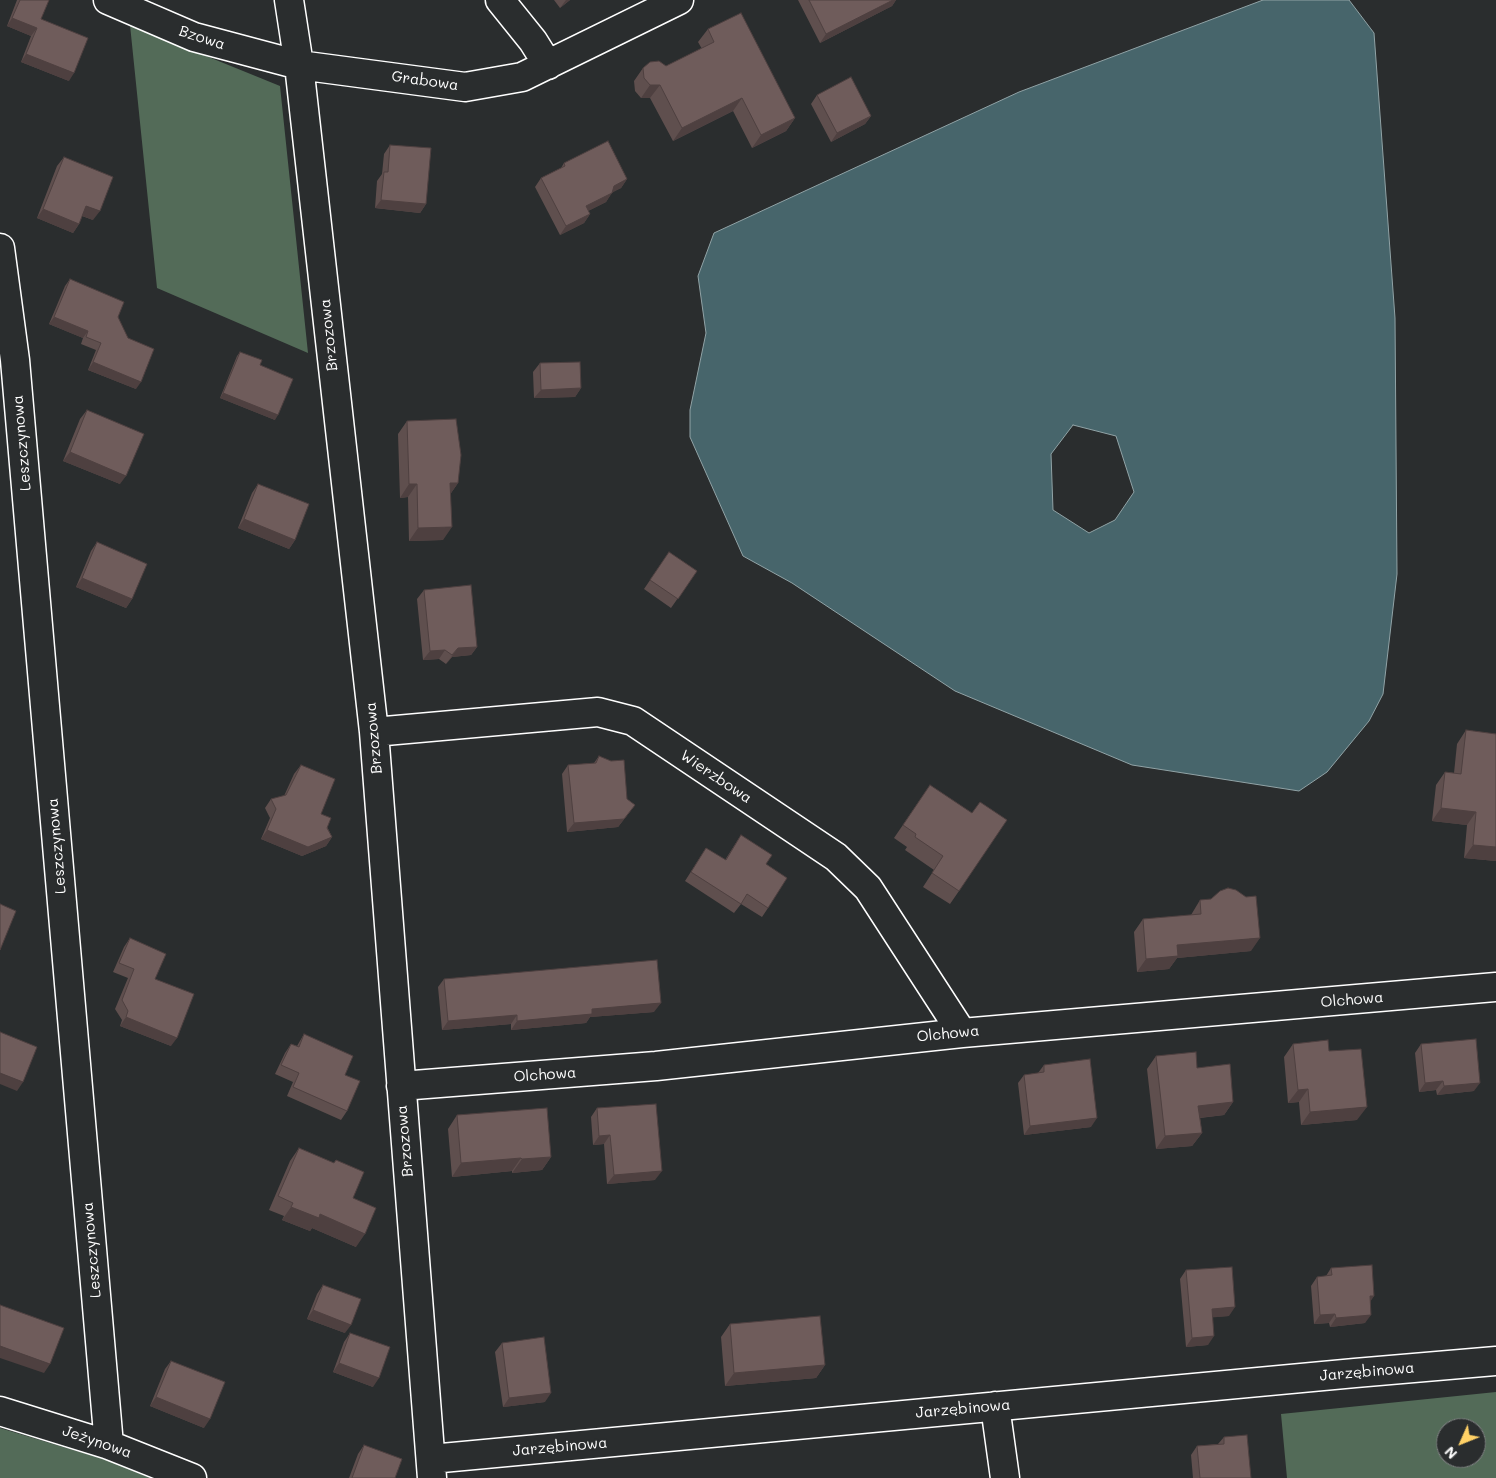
<!DOCTYPE html>
<meta charset="utf-8">
<style>
body{margin:0}
#map{position:relative;width:1496px;height:1478px;overflow:hidden;background:#2a2d2e;font-family:Mali,sans-serif}
canvas{display:block}
.north{position:absolute;left:1436px;top:1418px;width:50px;height:50px;box-sizing:border-box;background:#2a2d2e;border:1px solid #7f8182;border-radius:50%;rotate:226deg;font-size:14px;font-weight:700;line-height:20px;text-align:center;color:#fff}
.north::after{content:'';display:block;margin:auto;width:18px;height:22px;background:#ffd166;clip-path:polygon(50% 0,100% 100%,50% 72%,0 100%)}
</style>
<div id="map">
<canvas width="1496" height="1478"></canvas>
<div class="north">N</div>
</div>
<script>
const c = document.querySelector('canvas').getContext('2d');
c.lineJoin = 'round';
function paint(path, color) {
  c.fillStyle = color;
  c.fill(path, 'evenodd');
}
function toPath(rows) {
  const path = new Path2D();
  for (const r of rows) {
    path.moveTo(r[0], r[1]);
    for (let i = 2; i < r.length; i += 2) path.lineTo(r[i], r[i + 1]);
  }
  return path;
}
function trace(path, color, width, dash) {
  c.strokeStyle = color;
  c.lineWidth = width;
  c.lineCap = dash ? 'butt' : 'round';
  c.setLineDash(dash || []);
  c.stroke(path);
}
function label(font, color, halo, rows, align = 'center') {
  c.font = font + ' Mali,sans-serif';
  c.lineWidth = 4;
  c.setLineDash([]);
  c.textBaseline = 'middle';
  c.strokeStyle = halo;
  c.fillStyle = color;
  for (const [text, x, y, turn = 0] of rows) {
    c.save();
    c.translate(x, y);
    c.rotate((+turn || 0) * Math.PI / 180);
    c.textAlign = isNaN(turn) ? turn : align;
    if (halo) c.strokeText(text, 0, 0);
    c.fillText(text, 0, 0);
    c.restore();
  }
}
paint(toPath([
 [130,25,280,86,308,353,157,288],
 [1496,1392,1496,1478,1287,1478,1281,1414],
 [1446,1428,1476,1428,1476,1458,1446,1458],
 [0,1428,110,1461,150,1478,0,1478]
]), '#536b58');
const water = toPath([
 [1263,0,1349,0,1374,33,1395,318,1397,574,1383,694,1369,721,1327,772,1299,791,1132,765,955,691,792,583,743,556,690,437,690,410,706,333,698,276,714,233,1019,92,1263,0],
 [1073,425,1116,436,1134,492,1115,520,1089,533,1053,510,1051,454,1073,425]
]);
paint(water, '#47656b');
trace(water, '#91a3a6', 1);
const street = toPath([
 [108,0,194,37,299,65,465,87,522,77,679,0],
 [289,0,299,65,374,732,432,1478],
 [500,0,533,41,548,65],
 [0,248,15,360,109,1445],
 [374,732,598,712,633,721,836,857,868,888,962,1033],
 [401,1086,656,1066,962,1033,1496,987],
 [995,1406,1005,1478],
 [0,1411,109,1445,192,1478],
 [431,1459,1355,1373,1496,1361]
]);
trace(street, '#fff', 31);
trace(street, '#2a2d2e', 28);
paint(toPath([
 [17,0,49,0,41,19,69,81,21,62,31,36,7,26],
 [554,0,570,0,560,8],
 [798,0,896,0,892,6,820,43],
 [708,29,795,118,786,131,752,148,733,111,673,141,650,98,641,98,635,91,634,81,643,68,666,66,702,49,698,42],
 [817,95,871,116,865,124,831,142,811,104],
 [390,145,426,204,420,213,375,208,377,181,382,174,384,154],
 [64,157,93,220,82,216,79,224,73,233,37,218,57,166],
 [564,163,627,179,621,188,612,192,606,202,588,211,590,214,584,223,560,235,535,187,541,178,561,168],
 [70,279,118,317,136,389,88,370,96,350,81,344,83,338,49,324,65,286],
 [240,352,260,365,275,420,220,398,237,356],
 [540,363,581,388,575,397,534,398,533,372],
 [87,410,120,484,63,461,80,419],
 [407,421,458,483,451,493,443,540,409,541,408,497,400,498,398,434],
 [258,484,295,540,289,549,238,528,252,493],
 [97,542,132,599,126,608,76,587,91,551],
 [669,552,697,571,671,608,644,589],
 [424,590,477,647,471,655,452,657,446,664,439,659,423,660,417,599],
 [1466,730,1496,734,1496,861,1464,858,1467,825,1432,821,1436,785,1445,772,1454,773,1457,744],
 [599,756,627,799,635,805,618,827,567,832,562,774,568,765,594,763],
 [301,765,321,814,332,837,326,846,302,856,261,839,270,818,265,808,271,799,284,796,294,774],
 [930,785,959,891,950,904,923,887,934,870,905,850,907,847,894,838],
 [741,835,766,864,768,908,762,917,741,904,734,913,685,881,706,848,725,860],
 [1200,900,1251,951,1177,958,1169,969,1137,972,1134,932,1143,919,1191,915],
 [130,938,155,979,171,1046,120,1026,122,1020,115,1009,128,978,113,972,124,947],
 [444,979,654,1012,590,1017,586,1023,511,1030,511,1024,442,1030,438,987],
 [304,1034,345,1075,347,1111,341,1120,287,1096,293,1082,275,1074,285,1053,291,1044,297,1046],
 [1293,1044,1329,1051,1357,1120,1301,1125,1299,1102,1288,1103,1284,1057],
 [1421,1044,1474,1091,1437,1095,1436,1090,1419,1092,1415,1053],
 [1156,1056,1233,1102,1224,1115,1200,1118,1202,1133,1192,1146,1156,1149,1147,1069],
 [1044,1065,1091,1127,1024,1135,1018,1083,1024,1075,1038,1073],
 [597,1108,655,1180,607,1184,604,1144,593,1145,591,1117],
 [457,1115,551,1157,542,1170,512,1173,512,1171,452,1177,448,1129],
 [299,1148,334,1163,336,1160,353,1198,356,1247,312,1228,310,1231,282,1220,284,1216,269,1210,290,1161],
 [1331,1268,1374,1296,1370,1301,1365,1323,1330,1327,1329,1323,1314,1324,1311,1286,1317,1277,1326,1276],
 [1186,1270,1229,1316,1213,1317,1208,1345,1186,1347,1180,1279],
 [323,1285,345,1333,307,1319,317,1294],
 [730,1324,825,1365,816,1378,725,1386,721,1337],
 [350,1333,373,1387,333,1372,344,1342],
 [502,1343,545,1402,503,1407,495,1352],
 [171,1361,204,1428,150,1406,165,1369],
 [1224,1437,1251,1478,1193,1478,1191,1455,1197,1446,1218,1444],
 [364,1445,395,1478,349,1478,358,1454]
]), '#5f4f4e');
paint(toPath([
 [566,0,570,0,560,8],
 [893,0,896,0,892,6,820,43,826,34],
 [12,18,37,28,31,36,7,26],
 [26,54,74,73,69,81,21,62],
 [650,85,660,85,650,98,641,98],
 [742,98,733,111,673,141,682,128],
 [871,116,865,124,831,142,837,133],
 [795,118,786,131,752,148,761,135],
 [627,179,621,188,608,195,614,186],
 [612,193,606,202,580,215,586,206],
 [381,200,426,204,420,213,375,208],
 [86,206,100,211,93,220,80,215],
 [43,209,79,224,73,233,37,218],
 [590,214,584,223,560,235,566,226],
 [54,317,88,331,83,338,49,324],
 [93,362,141,382,136,389,88,370],
 [581,388,575,397,534,398,541,390],
 [223,393,278,415,275,420,220,398],
 [70,452,126,476,120,484,63,461],
 [450,483,458,483,449,496],
 [409,484,417,484,408,497,400,498],
 [244,519,295,540,289,549,238,528],
 [452,527,443,540,409,541,418,528],
 [82,578,132,599,126,608,76,587],
 [477,647,471,655,452,657,446,664,458,648],
 [445,650,439,659,423,660,430,651],
 [635,805,618,827,567,832,574,823],
 [1441,808,1476,812,1467,825,1432,821],
 [267,830,332,837,326,846,302,856,261,839],
 [1473,845,1496,847,1496,861,1464,858],
 [1260,938,1251,951,1177,958,1169,969,1137,972,1146,959,1177,945],
 [661,1003,654,1012,590,1017,586,1023,511,1030,517,1021,592,1009],
 [517,1015,511,1024,442,1030,448,1021],
 [126,1017,177,1038,171,1046,120,1026],
 [0,1073,23,1082,17,1091,0,1084],
 [1443,1081,1436,1090,1419,1092,1425,1083],
 [1480,1083,1474,1091,1437,1095,1444,1086],
 [1308,1089,1299,1102,1288,1103,1298,1090],
 [1233,1102,1224,1115,1189,1119,1198,1106],
 [1367,1107,1357,1120,1301,1125,1310,1112],
 [1097,1118,1091,1127,1024,1135,1030,1126],
 [1202,1133,1192,1146,1156,1149,1165,1136],
 [610,1135,604,1144,593,1145,599,1136],
 [551,1157,542,1170,512,1173,522,1159],
 [521,1158,512,1171,452,1177,461,1163],
 [662,1171,655,1180,607,1184,614,1175],
 [291,1207,320,1214,365,1234,356,1247,312,1228,310,1231,282,1220],
 [1370,1296,1374,1296,1368,1305],
 [1235,1307,1229,1316,1206,1318,1212,1309],
 [313,1310,351,1325,345,1333,307,1319],
 [1335,1314,1329,1323,1314,1324,1320,1315],
 [1371,1315,1365,1323,1330,1327,1336,1318],
 [1214,1336,1208,1345,1186,1347,1192,1338],
 [0,1346,50,1364,44,1373,0,1358],
 [339,1363,379,1378,373,1387,333,1372],
 [825,1365,816,1378,725,1386,734,1373],
 [551,1393,545,1402,503,1407,509,1398],
 [156,1397,210,1419,204,1428,150,1406]
]), '#4e4040');
const building = toPath([
 [20,0,49,0,41,19,88,38,74,73,26,54,37,28,12,18,20,0],
 [809,0,893,0,826,34,809,0],
 [741,13,795,118,761,135,742,98,682,128,660,85,650,85,644,78,643,68,650,62,659,61,666,66,714,42,708,29,741,13],
 [851,77,871,116,837,133,817,95,851,77],
 [608,141,627,179,614,186,612,193,586,206,590,214,566,226,541,178,565,166,564,163,608,141],
 [390,145,431,148,426,204,381,200,384,172,388,172,390,145],
 [64,157,113,177,100,211,86,206,79,224,43,209,64,157],
 [70,279,124,302,118,317,128,338,154,349,141,382,93,362,101,343,86,337,88,331,54,317,70,279],
 [240,352,262,360,260,365,293,379,278,415,223,393,240,352],
 [580,362,581,388,541,390,540,363,580,362],
 [87,410,144,434,126,476,70,452,87,410],
 [456,419,461,455,458,483,450,483,452,527,418,528,417,484,409,484,407,421,456,419],
 [258,484,309,504,295,540,244,519,258,484],
 [97,542,147,564,132,599,82,578,97,542],
 [669,552,697,571,678,599,650,580,669,552],
 [471,585,477,647,458,648,452,655,445,650,430,651,424,590,471,585],
 [1466,730,1496,734,1496,847,1473,845,1476,812,1441,808,1445,772,1461,774,1466,730],
 [599,756,611,761,624,760,627,799,635,805,624,819,574,823,568,765,596,763,599,756],
 [301,765,335,779,321,814,331,818,327,828,332,837,308,847,267,830,276,809,271,799,286,795,301,765],
 [930,785,972,813,980,802,1007,820,959,891,932,873,943,856,915,837,916,834,903,825,930,785],
 [741,835,772,855,766,864,787,878,768,908,747,894,741,904,691,872,706,848,726,860,741,835],
 [1228,888,1236,890,1246,897,1256,896,1260,938,1177,945,1178,956,1146,959,1143,919,1201,914,1200,900,1211,899,1220,891,1228,888],
 [0,904,16,911,0,950,0,904],
 [130,938,166,954,155,979,194,994,177,1038,126,1017,128,1011,122,1000,134,969,119,963,130,938],
 [657,960,661,1003,592,1009,592,1014,517,1021,517,1015,448,1021,444,979,657,960],
 [0,1032,37,1047,23,1082,0,1073,0,1032],
 [304,1034,353,1056,345,1075,360,1081,347,1111,293,1087,299,1073,281,1065,291,1044,299,1047,304,1034],
 [1476,1039,1480,1083,1444,1086,1443,1081,1425,1083,1421,1044,1476,1039],
 [1328,1040,1329,1051,1361,1049,1367,1107,1310,1112,1308,1089,1298,1090,1293,1044,1328,1040],
 [1196,1052,1197,1068,1230,1064,1233,1102,1198,1106,1202,1133,1165,1136,1156,1056,1196,1052],
 [1090,1059,1097,1118,1030,1126,1024,1075,1044,1072,1044,1065,1090,1059],
 [656,1104,662,1171,614,1175,610,1135,599,1136,597,1108,656,1104],
 [547,1108,551,1157,522,1159,521,1158,461,1163,457,1115,547,1108],
 [299,1148,334,1163,336,1160,364,1172,353,1198,376,1208,365,1234,320,1214,319,1218,291,1207,293,1203,278,1196,299,1148],
 [1372,1265,1374,1296,1370,1296,1371,1315,1336,1318,1335,1314,1320,1315,1317,1277,1332,1275,1331,1268,1372,1265],
 [1232,1267,1235,1307,1212,1309,1214,1336,1192,1338,1186,1270,1232,1267],
 [323,1285,361,1299,351,1325,313,1310,323,1285],
 [0,1305,64,1328,50,1364,0,1346,0,1305],
 [820,1316,825,1365,734,1373,730,1324,820,1316],
 [350,1333,390,1347,379,1378,339,1363,350,1333],
 [544,1337,551,1393,509,1398,502,1343,544,1337],
 [171,1361,225,1382,210,1419,156,1397,171,1361],
 [1247,1435,1251,1478,1200,1478,1197,1446,1224,1444,1224,1437,1247,1435],
 [364,1445,402,1459,395,1478,352,1478,364,1445]
]);
paint(building, '#6f5c5b');
trace(building, '#4e4040', 1);
label('15px', '#fff', '#2a2d2e', [
 ["Bzowa",202,38,18],
 ["Grabowa",425,81,8],
 ["Brzozowa",329,335,-96],
 ["Leszczynowa",22,443,-95],
 ["Brzozowa",374,738,-95],
 ["Wierzbowa",716,777,34],
 ["Leszczynowa",57,846,-95],
 ["Olchowa",1352,1000,-5],
 ["Olchowa",948,1034,-6],
 ["Olchowa",545,1075,-4],
 ["Brzozowa",405,1141,-95],
 ["Leszczynowa",92,1250,-95],
 ["Jarzębinowa",1367,1372,-5],
 ["Jarzębinowa",963,1409,-5],
 ["Jeżynowa",97,1442,19],
 ["Jarzębinowa",560,1447,-5]
]);
</script>
